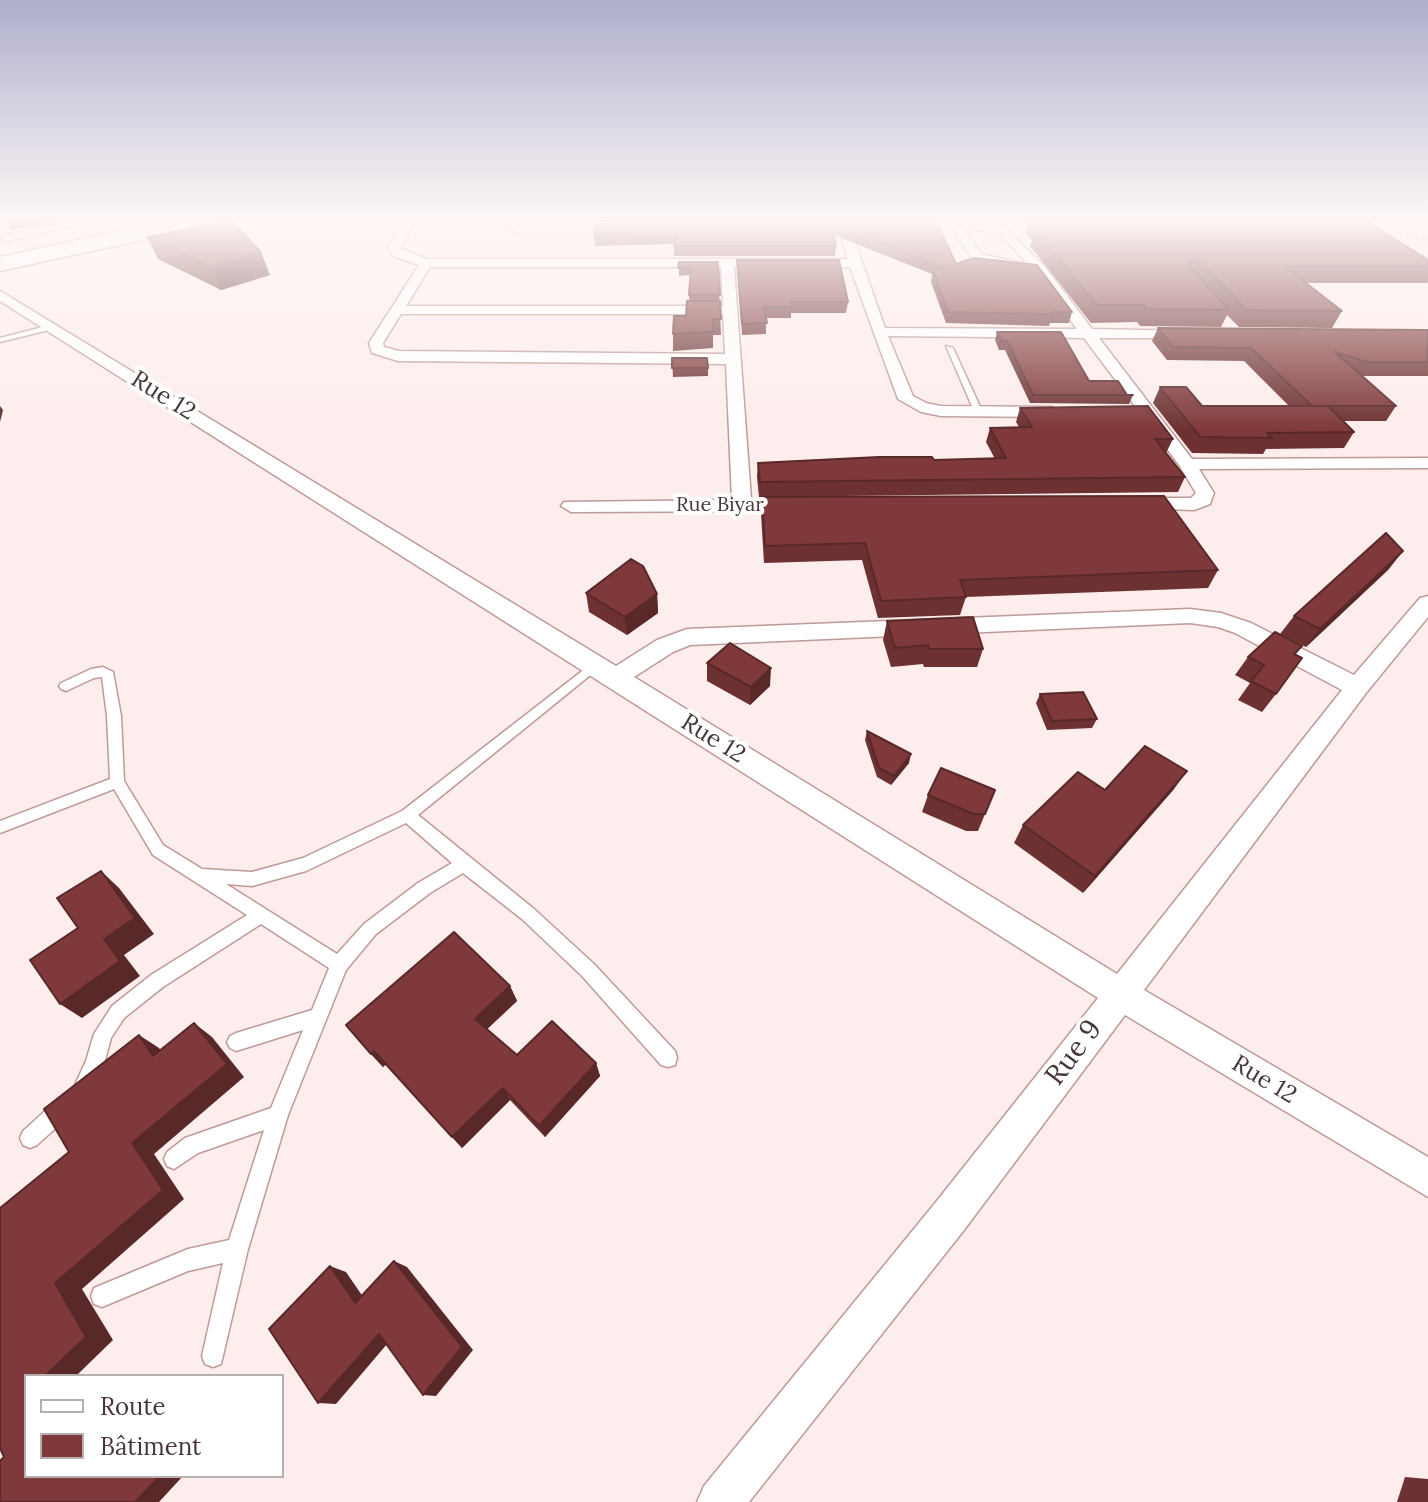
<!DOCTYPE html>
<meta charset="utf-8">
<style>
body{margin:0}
#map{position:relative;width:1428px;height:1502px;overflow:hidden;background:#fdedec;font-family:Lora,serif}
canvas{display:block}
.legend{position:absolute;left:24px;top:1374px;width:260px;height:104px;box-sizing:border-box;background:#fff;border:2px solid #b5afaf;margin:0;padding:10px 14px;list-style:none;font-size:24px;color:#473837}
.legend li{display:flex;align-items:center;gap:16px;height:40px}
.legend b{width:40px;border:2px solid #b5afaf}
</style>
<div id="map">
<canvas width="1428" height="1502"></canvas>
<ul class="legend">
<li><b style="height:10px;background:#fff"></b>Route</li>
<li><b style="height:22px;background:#7f393a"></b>Bâtiment</li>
</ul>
</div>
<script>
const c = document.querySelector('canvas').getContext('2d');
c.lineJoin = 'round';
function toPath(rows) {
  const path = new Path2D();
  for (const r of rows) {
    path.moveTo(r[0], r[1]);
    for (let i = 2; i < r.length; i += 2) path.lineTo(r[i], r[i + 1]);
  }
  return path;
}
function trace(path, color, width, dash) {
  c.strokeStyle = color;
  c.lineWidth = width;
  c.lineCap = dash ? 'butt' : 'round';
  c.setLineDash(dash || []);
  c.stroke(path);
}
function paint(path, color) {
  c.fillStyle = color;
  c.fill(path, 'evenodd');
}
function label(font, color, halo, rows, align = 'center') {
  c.font = font + ' Lora,serif';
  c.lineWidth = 8;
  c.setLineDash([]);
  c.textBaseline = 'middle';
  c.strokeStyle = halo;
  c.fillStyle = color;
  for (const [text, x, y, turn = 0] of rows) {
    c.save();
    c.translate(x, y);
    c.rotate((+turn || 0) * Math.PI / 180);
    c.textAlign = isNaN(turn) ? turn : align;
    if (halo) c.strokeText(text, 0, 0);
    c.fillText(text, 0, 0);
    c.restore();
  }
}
const lane = toPath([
 [175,219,188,219,0,261,0,257,175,219],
 [50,325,54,327,53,329,0,342,0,338,50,325],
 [946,346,953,348,982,411,981,413,974,411,946,346],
 [595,661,599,662,601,665,599,668,418,815,534,909,594,964,675,1051,677,1058,675,1065,668,1067,661,1065,582,976,522,919,463,873,430,893,376,934,346,970,288,1115,248,1249,221,1364,213,1367,205,1364,202,1356,223,1263,188,1271,102,1307,94,1304,91,1296,94,1288,188,1249,229,1240,264,1130,198,1153,174,1169,167,1166,164,1159,167,1152,185,1138,271,1108,303,1030,236,1051,230,1048,227,1042,230,1036,236,1033,312,1010,329,968,261,924,163,987,124,1018,111,1038,104,1064,90,1094,83,1096,76,1094,74,1087,86,1061,94,1034,112,1006,151,975,247,915,153,855,114,789,0,833,0,821,110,779,107,716,102,677,94,678,66,691,61,689,59,686,61,683,91,669,103,667,113,672,121,716,124,781,163,845,202,869,252,872,303,858,402,811,595,661],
 [406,823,452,863,418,883,364,924,337,954,226,884,252,886,306,871,406,823],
 [63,1098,70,1101,73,1108,70,1115,37,1145,30,1148,23,1145,20,1138,23,1131,56,1101,63,1098]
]);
const street = toPath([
 [77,219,100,219,7,241,1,237,77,219],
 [404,219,416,219,400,248,427,259,848,259,835,219,847,219,885,328,1077,329,1035,273,1000,233,964,229,981,254,1022,263,1022,269,973,260,952,229,903,227,897,224,903,221,955,222,1004,227,1045,267,1092,329,1193,331,1195,334,1188,338,1099,338,1192,459,1428,458,1428,468,1199,469,1214,493,1210,504,1194,510,1128,508,1125,504,1135,498,1191,498,1196,493,1179,465,1084,338,888,336,913,396,926,403,941,406,1052,407,1060,412,1052,417,941,416,921,412,898,399,850,267,734,267,751,499,795,499,805,505,795,511,571,512,561,506,564,502,732,500,726,364,398,361,372,353,369,343,419,265,393,256,388,248,404,219],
 [430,267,721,267,723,306,406,306,430,267],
 [401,314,723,314,725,354,399,351,384,347,383,343,401,314],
 [508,219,520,219,518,225,629,225,635,228,629,231,516,232,505,226,508,219],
 [0,291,616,666,657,640,687,629,1190,609,1221,613,1251,623,1354,675,1420,598,1428,596,1428,617,1366,693,1144,990,1428,1157,1428,1197,1125,1015,964,1230,749,1502,697,1502,704,1486,936,1202,1098,998,0,301,0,291],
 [1190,623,1218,627,1235,633,1342,690,1117,974,634,677,673,652,690,645,1190,623]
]);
const secondary = toPath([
 [190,219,223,219,215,224,0,271,0,259,190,219]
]);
trace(lane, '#be9a98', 3);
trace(street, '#be9a98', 3);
trace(secondary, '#be9a98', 3);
trace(toPath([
 [1363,221,1428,222],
 [1386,237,1428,237],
 [1412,254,1428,254]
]), '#baabaa', 2, [2, 3]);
paint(lane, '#fff');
paint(street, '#fff');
paint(secondary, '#fff');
paint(toPath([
 [599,219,869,219,599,222],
 [1019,219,1363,219,1428,260,1428,282,1427,283,1307,283,1342,311,1332,328,1239,327,1227,315,1221,327,1140,326,1137,322,1091,323,1030,246,1032,240,1026,233,1029,222],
 [936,221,956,264,1072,312,1069,323,1050,323,1049,326,946,323,931,282,932,274,834,235,836,246,835,256,674,256,674,244,595,246,594,236,596,224],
 [147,237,270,275,221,290,158,259],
 [737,260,848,302,846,313,791,313,791,318,766,318,766,334,742,335],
 [679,262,718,262,721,335,713,335,713,348,673,351,673,334,686,316,689,301,690,275,679,276],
 [1158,328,1428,330,1428,376,1361,376,1396,406,1386,421,1343,421,1354,432,1344,448,1266,449,1263,454,1192,453,1153,403,1160,387,1202,406,1289,406,1244,361,1167,360,1152,341],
 [997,332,1089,381,1127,395,1133,395,1129,404,1030,403,1005,350,999,350,995,340],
 [672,358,708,368,708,376,673,377],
 [1020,408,1173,439,1166,453,1185,477,1178,492,759,497,757,477,758,463,995,459,986,442,990,428,1019,427,1016,422],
 [762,497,1218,570,1208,588,966,597,960,615,878,618,862,560,764,563,761,514],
 [1389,569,1306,647,1280,634,1294,616],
 [586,593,657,594,658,613,627,635,589,612],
 [887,621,983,649,977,667,924,667,923,664,891,667,883,640],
 [1302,646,1296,654,1276,694,1262,712,1238,700,1250,683,1235,675,1248,657],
 [707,663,770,686,750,705,707,681],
 [1040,694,1097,719,1092,728,1047,730,1036,703],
 [867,731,909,763,891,785,877,777,865,740],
 [1174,789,1083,893,1014,843,1023,825,1105,790],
 [995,790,978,831,966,831,922,812,928,795],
 [510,986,517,1001,487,1029,517,1055,596,1063,600,1076,545,1137,510,1100,462,1148,386,1064,383,1067,371,1054],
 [1405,1477,1428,1479,1428,1502,1397,1502]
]), '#6d3132');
paint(toPath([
 [5,219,65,219,11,230],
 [261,252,270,275,221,290,211,267],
 [0,406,3,410,0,422],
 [1403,551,1389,569,1306,647,1320,629],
 [657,594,658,613,627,635,625,617],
 [771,668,770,686,750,705,751,687],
 [911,754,909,763,891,785,894,776],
 [1187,771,1174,789,1083,893,1095,876],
 [101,871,119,888,154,934,124,955,140,976,82,1018,60,1004,104,939],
 [510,986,517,1001,483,1033,475,1019],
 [194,1023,212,1037,244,1077,154,1154,184,1199,82,1289,113,1340,76,1376,45,1376,55,1283,132,1143],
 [139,1035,159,1048,173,1068,153,1056],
 [374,1051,386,1064,383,1067,371,1054],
 [596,1063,600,1076,545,1137,539,1126],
 [503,1088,510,1100,462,1148,452,1137],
 [394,1261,407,1267,473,1350,436,1396,423,1395],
 [330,1266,346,1272,370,1307,355,1303],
 [379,1334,393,1337,336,1404,318,1403],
 [160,1476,183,1476,159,1502,135,1502]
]), '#592829');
const building = toPath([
 [1031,219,1363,219,1428,260,1428,266,1285,267,1342,311,1247,310,1196,259,1190,259,1188,265,1229,310,1147,309,1144,305,1097,305,1035,230,1043,230,1031,219],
 [231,221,261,252,211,267,147,237,231,221],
 [936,221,956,264,974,258,1037,265,1072,312,1052,312,1053,314,948,312,933,271,944,268,831,223,836,246,674,246,676,234,594,236,596,224,936,221],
 [737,260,839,260,848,302,791,302,791,307,764,307,767,323,742,324,737,260],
 [679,262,718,262,720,295,689,295,691,268,678,268,679,262],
 [687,301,720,301,721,319,713,319,713,332,673,334,674,316,686,316,687,301],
 [1158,328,1428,330,1428,362,1367,362,1335,352,1396,406,1312,406,1251,348,1173,347,1158,328],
 [997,332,1061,332,1089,381,1118,381,1127,395,1133,395,1033,395,1007,341,1002,341,997,332],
 [672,358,707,358,708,368,672,368,672,358],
 [1160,387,1186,387,1202,406,1328,406,1354,432,1267,433,1272,438,1200,437,1160,387],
 [1148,406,1173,439,1155,439,1185,477,760,482,758,463,879,457,932,457,934,460,1006,458,990,428,1032,427,1020,408,1148,406],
 [1164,496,1218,570,960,580,966,597,881,601,865,543,765,546,762,497,1164,496],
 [1386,533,1403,551,1320,629,1294,616,1386,533],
 [631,559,643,566,657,594,625,617,586,593,631,559],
 [973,617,983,649,929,649,928,645,895,648,887,621,973,617],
 [1275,632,1302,646,1294,654,1302,658,1276,694,1251,681,1264,665,1248,657,1275,632],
 [730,643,771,668,751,687,707,663,730,643],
 [1083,692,1097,719,1052,721,1040,694,1083,692],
 [867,731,911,754,894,776,879,768,867,731],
 [1145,746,1187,771,1095,876,1023,825,1078,772,1105,790,1145,746],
 [941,768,995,790,985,814,974,814,928,795,941,768],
 [101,871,135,918,104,939,120,961,60,1004,30,960,78,928,57,898,101,871],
 [454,932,510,986,475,1019,517,1055,552,1021,596,1063,539,1126,503,1088,452,1137,374,1051,371,1054,346,1025,454,932],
 [194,1023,227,1064,132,1143,163,1190,55,1283,86,1337,45,1376,26,1376,26,1476,160,1476,135,1502,0,1502,0,1461,4,1457,0,1448,0,1208,69,1152,44,1109,139,1035,153,1056,194,1023],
 [394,1261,462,1347,423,1395,379,1334,318,1403,269,1329,330,1266,355,1303,394,1261]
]);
paint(building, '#7f393a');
trace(building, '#592829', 2);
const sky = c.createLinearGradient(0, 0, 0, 430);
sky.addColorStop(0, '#aeaecc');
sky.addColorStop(0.51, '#fef7f6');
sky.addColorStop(1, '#fef7f600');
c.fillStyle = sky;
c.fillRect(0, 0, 1428, 430);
label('20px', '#473837', '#fff', [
 ["Rue Biyar",720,505]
]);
label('24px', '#473837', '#fff', [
 ["Rue 12",163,396,32],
 ["Rue 12",713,739,32],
 ["Rue 12",1264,1080,31]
]);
label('28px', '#473837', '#fff', [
 ["Rue 9",1074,1053,-53]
]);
</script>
